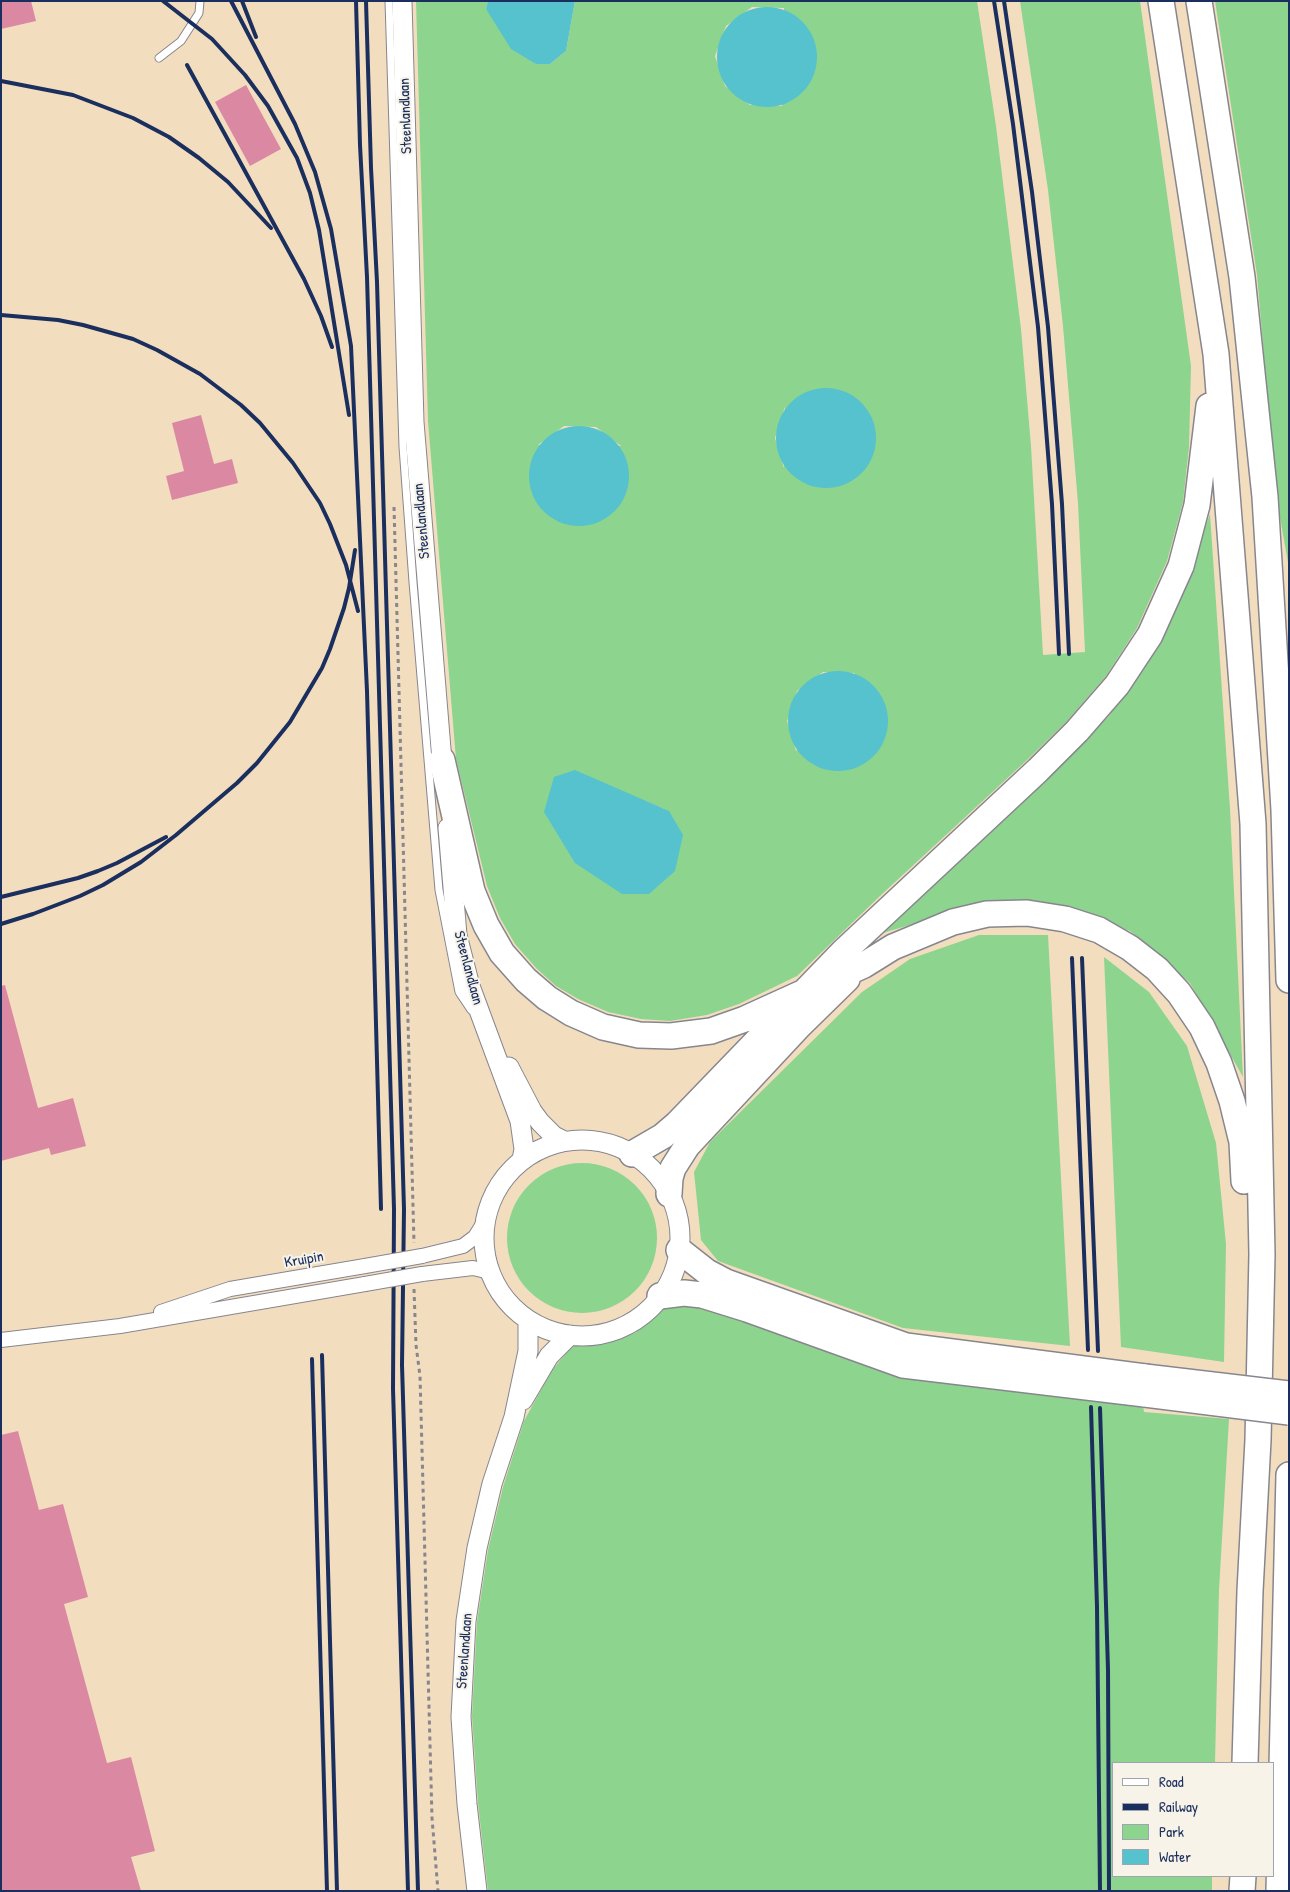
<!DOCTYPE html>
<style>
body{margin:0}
#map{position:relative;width:1290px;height:1892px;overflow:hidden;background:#f3ddbf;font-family:"Patrick Hand",sans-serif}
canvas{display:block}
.frame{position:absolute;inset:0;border:2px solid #1b2f5e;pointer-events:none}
.legend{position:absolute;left:1112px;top:1762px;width:162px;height:115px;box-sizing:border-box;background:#f7f3e8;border:1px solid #9fa5b1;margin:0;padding:6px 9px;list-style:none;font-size:15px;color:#1b2f5e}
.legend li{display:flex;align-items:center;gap:10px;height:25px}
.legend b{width:25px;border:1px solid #9fa5b1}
</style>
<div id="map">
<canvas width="1290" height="1892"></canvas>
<div class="frame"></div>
<ul class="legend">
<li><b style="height:6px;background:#fff"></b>Road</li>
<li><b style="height:6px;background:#1b2f5e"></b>Railway</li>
<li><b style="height:14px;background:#8dd48f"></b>Park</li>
<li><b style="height:14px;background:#55c2ce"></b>Water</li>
</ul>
</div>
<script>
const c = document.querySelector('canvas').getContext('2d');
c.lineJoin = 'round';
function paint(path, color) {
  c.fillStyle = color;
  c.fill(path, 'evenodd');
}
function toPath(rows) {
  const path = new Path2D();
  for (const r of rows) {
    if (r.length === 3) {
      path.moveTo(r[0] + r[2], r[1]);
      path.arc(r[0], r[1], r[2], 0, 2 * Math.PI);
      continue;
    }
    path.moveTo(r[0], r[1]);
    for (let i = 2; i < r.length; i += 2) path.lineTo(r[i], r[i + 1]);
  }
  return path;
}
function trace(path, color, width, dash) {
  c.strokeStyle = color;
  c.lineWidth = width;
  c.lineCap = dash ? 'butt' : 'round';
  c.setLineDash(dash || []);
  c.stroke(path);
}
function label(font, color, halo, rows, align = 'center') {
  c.font = font + ' "Patrick Hand",sans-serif';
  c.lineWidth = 4;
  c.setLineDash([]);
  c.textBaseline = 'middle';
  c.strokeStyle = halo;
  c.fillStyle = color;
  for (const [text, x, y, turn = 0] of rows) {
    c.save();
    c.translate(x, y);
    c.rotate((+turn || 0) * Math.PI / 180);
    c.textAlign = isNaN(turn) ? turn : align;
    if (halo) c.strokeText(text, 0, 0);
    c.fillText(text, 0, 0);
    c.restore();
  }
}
paint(toPath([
 [416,1,488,1,486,9,536,64,550,64,566,51,575,1,977,1,996,126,1021,329,1031,446,1043,655,1085,652,1078,503,1063,326,1048,190,1020,1,1140,1,1191,366,1189,447,1183,502,1167,561,1137,628,1106,676,1067,721,1027,760,880,896,797,976,739,1004,707,1015,670,1021,641,1019,608,1012,578,999,556,986,537,969,515,944,500,918,487,886,456,759,428,421],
 [752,7,784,8,782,106,750,105,725,86,715,56,726,26],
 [785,407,784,468,775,438],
 [564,426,596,427,621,446,538,445],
 [823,672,855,673,796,751,787,721,797,691],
 [554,777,623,792,669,811],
 [1215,1,1289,1,1289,568,1276,495,1257,275],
 [1210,514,1230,809,1243,1077,1190,983,1130,931,1055,905,986,902,883,933,1109,716,1168,627],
 [979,935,1048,935,1070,1346,903,1328,718,1261,701,1240,694,1172,710,1142,862,992,910,959],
 [1104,957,1149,992,1187,1046,1216,1143,1226,1244,1224,1362,1121,1347],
 [582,1238,75],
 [684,1304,700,1306,1143,1405,1144,1412,1229,1419,1219,1590,1215,1763,1114,1763,1114,1876,1212,1876,1212,1891,488,1891,478,1803,472,1716,477,1622,488,1550,503,1487,524,1421,552,1370,569,1350,574,1346,591,1346,614,1341,635,1333,653,1319,665,1307]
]), '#8dd48f');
paint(toPath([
 [488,1,575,1,566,51,550,64,536,64,511,49,486,9],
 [767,57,50],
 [826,438,50],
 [579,476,50],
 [838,721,50],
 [575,770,669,811,683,835,675,871,649,894,622,894,575,863,544,812,554,777]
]), '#55c2ce');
paint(toPath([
 [1,1,31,1,36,21,1,29],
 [246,85,281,149,250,166,215,102],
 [201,415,214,464,232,459,238,483,172,500,166,476,184,471,172,423],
 [5,985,38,1108,73,1098,86,1146,51,1155,49,1148,1,1161,1,986],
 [18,1431,39,1510,63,1504,88,1597,64,1604,107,1763,131,1757,155,1851,131,1857,141,1891,1,1891,1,1435]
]), '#db88a3');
const service = toPath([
 [389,1,403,447,413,582,439,890,459,992,471,1010],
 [159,58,181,41,199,13,200,1]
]);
const minor = toPath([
 [422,1256,463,1246,475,1237,485,1221],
 [422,1274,473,1268,490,1272],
 [161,1312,230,1289,365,1266],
 [1,1340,120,1326,365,1284]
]);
const secondary = toPath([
 [402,1,414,422,443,773],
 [448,828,457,935,470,986,520,1121,524,1149,522,1160],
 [509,1067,532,1111,540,1122,554,1136,564,1141],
 [582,1238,98],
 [523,1400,549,1356,570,1335],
 [477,1891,467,1804,461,1717,466,1621,477,1548,492,1484,514,1417,528,1351,528,1320]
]);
const motorway = toPath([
 [1161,1,1216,354,1253,824,1262,1254,1258,1440,1250,1591,1245,1763],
 [1199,1,1242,277,1265,497,1284,810,1289,980],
 [442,760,472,891,486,925,502,953,526,980,547,998,571,1013,603,1027,639,1035,671,1036,711,1031,745,1019,864,965,893,947,953,922,987,914,1027,913,1065,919,1099,930,1130,948,1157,969,1179,993,1202,1027,1219,1063,1232,1101,1242,1142,1244,1181],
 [632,1154,663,1136,677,1124,843,952,1038,770,1077,731,1117,685,1150,635,1181,566,1197,505,1209,406],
 [669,1194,670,1178,673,1168,687,1146,800,1025,847,979],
 [679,1250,707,1272,726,1282,906,1346,1145,1377],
 [660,1296,684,1293,702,1295,747,1309,903,1365,1145,1394],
 [1242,1891,1243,1876],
 [1279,1891,1289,1475]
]);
trace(service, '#87868e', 9);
trace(minor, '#87868e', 16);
trace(secondary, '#87868e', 21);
trace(motorway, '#87868e', 28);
trace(toPath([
 [394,507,414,1243],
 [414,1289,416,1345,420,1376,432,1818,438,1891]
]), '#87868e', 3, [4, 4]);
trace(service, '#fff', 7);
trace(minor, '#fff', 14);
trace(secondary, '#fff', 19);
trace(motorway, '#fff', 25);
trace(toPath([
 [163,1,212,39,245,75,268,106,297,158,310,193,319,230,349,415],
 [231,1,295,124,315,172,331,229,351,346,367,691,381,1209],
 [242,1,256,37],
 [356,1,360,145,367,277,394,1209,393,1389,408,1891],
 [366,1,371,168,377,282,404,1209,402,1365,418,1891],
 [994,1,1013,124,1038,327,1052,504,1059,654],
 [1004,1,1032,192,1048,327,1062,504,1069,654],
 [187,65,304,279,321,316,332,347],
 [1,81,73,95,133,118,169,137,199,158,228,182,271,228],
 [1,315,58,320,83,325,133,339,157,350,200,374,241,405,260,423,293,463,320,503,330,524,346,565,358,611],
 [1,897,78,878,98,871,117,863,166,837],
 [1,924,33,914,80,896,103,885,141,862,176,835,237,783,257,763,290,722,322,668,330,649,344,608,349,588,355,550],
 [1072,958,1088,1350],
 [1082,958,1098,1351],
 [322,1355,337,1891],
 [312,1359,327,1891],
 [1091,1407,1097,1607,1100,1891],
 [1100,1408,1108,1670,1109,1891]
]), '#1b2f5e', 4);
const minorBridge = toPath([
 [365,1266,422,1256],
 [365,1284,422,1274]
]);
const motorwayBridge = toPath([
 [1145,1377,1289,1394],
 [1145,1394,1289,1412]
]);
trace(minorBridge, '#87868e', 16, []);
trace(motorwayBridge, '#87868e', 28, []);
trace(minorBridge, '#fff', 14);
trace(motorwayBridge, '#fff', 25);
label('15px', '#1b2f5e', '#f7f3e8', [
 ["Steenlandlaan",406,116,-92],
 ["Steenlandlaan",422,521,-95],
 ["Steenlandlaan",468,968,75],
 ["Kruipin",304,1260,-10],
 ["Steenlandlaan",465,1651,-86]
]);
</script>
